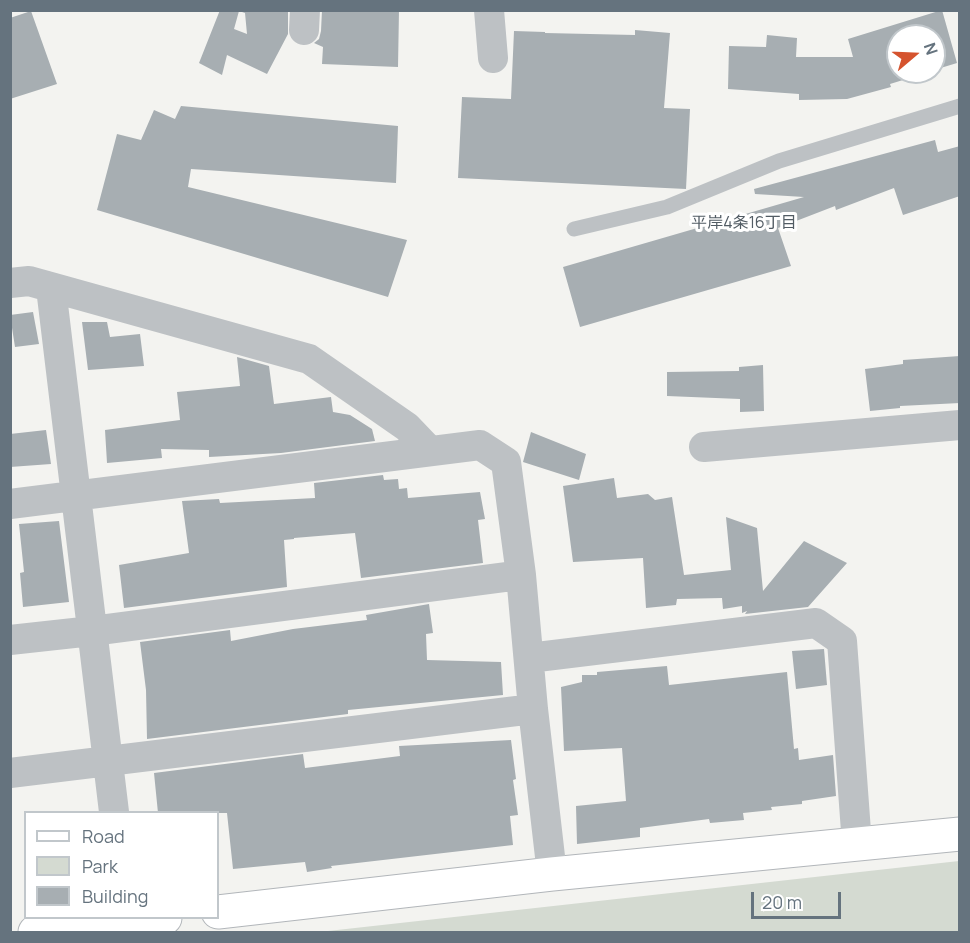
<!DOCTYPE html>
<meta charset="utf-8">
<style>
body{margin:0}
#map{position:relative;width:970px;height:943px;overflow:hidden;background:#f3f3f0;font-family:Manrope,sans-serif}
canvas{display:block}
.frame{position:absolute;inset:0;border:12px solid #65737e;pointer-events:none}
.legend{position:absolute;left:24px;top:811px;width:195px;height:108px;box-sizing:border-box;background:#fff;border:2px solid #c1c7cb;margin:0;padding:8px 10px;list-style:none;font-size:18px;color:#65737e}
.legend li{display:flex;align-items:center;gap:12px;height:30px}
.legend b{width:30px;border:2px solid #c1c7cb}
.north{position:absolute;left:886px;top:24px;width:60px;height:60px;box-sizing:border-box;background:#fff;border:2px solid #c1c7cb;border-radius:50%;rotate:71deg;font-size:16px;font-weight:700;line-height:24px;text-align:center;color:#65737e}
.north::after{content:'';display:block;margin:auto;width:21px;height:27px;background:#d5532e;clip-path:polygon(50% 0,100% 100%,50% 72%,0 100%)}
.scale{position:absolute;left:751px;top:892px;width:90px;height:27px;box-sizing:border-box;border:3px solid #65737e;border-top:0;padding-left:8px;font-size:18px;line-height:21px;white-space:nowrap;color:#65737e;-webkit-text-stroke:4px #fff;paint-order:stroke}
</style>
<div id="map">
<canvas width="970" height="943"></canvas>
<div class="frame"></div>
<ul class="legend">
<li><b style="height:8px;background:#fff"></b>Road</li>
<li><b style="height:16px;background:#d4dad1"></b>Park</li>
<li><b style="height:16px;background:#a7aeb2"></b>Building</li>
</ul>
<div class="north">N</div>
<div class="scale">20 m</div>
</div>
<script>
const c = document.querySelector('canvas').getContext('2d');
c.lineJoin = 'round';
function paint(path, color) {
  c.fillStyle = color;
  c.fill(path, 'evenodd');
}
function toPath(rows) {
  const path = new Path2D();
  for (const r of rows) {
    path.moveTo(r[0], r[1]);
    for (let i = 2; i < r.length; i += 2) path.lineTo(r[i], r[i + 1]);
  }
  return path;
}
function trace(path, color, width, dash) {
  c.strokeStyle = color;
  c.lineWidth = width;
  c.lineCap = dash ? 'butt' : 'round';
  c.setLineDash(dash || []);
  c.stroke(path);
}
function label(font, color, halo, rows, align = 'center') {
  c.font = font + ' Manrope,"Noto Sans JP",sans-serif';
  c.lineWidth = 6;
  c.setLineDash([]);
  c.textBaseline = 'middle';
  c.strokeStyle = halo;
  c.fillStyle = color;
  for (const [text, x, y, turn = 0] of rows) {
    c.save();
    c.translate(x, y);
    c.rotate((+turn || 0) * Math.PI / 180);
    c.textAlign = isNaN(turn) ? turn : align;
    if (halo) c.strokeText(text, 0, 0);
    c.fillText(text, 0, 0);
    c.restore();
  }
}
paint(toPath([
 [959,861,959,932,314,932,319,932]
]), '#d4dad1');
paint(toPath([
 [220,10,288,10,288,34,267,74,227,55,222,75,199,63],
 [239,11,245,13,247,34,234,29],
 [322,10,399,10,398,67,322,64,323,47,314,43,319,39,321,31],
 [942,10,957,63,934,70,934,36,898,36,898,72,929,72,890,84,891,87,847,99,799,100,799,94,728,89,729,46,766,47,767,35,797,38,796,57,853,57,848,39],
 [31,11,57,84,10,99,10,18],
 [635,30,670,33,664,108,690,109,686,189,458,178,462,97,511,99,514,31,545,32,545,33,635,35],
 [181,106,398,126,396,183,191,169,188,187,407,240,388,297,97,210,117,134,141,140,154,110,175,119],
 [935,140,938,152,960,146,960,196,903,215,894,188,836,210,835,206,778,228,791,266,580,327,563,267,804,197,755,194,754,189],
 [33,312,39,344,15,347,10,315],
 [82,322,107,322,110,337,140,334,144,366,88,370],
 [960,356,960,403,900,406,900,408,870,411,865,369,903,364,903,360],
 [237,357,269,366,274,404,331,397,333,412,350,415,372,429,375,441,281,453,209,457,209,450,161,449,162,458,107,463,105,430,180,420,177,392,240,386],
 [763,365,764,411,740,412,740,399,667,396,667,372,739,371,739,367],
 [46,430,51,464,10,467,10,434],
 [531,432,586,454,579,480,523,462],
 [383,475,384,480,398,479,399,489,407,488,408,498,480,492,485,519,478,520,483,563,361,578,355,533,294,538,294,539,284,540,287,587,124,608,119,565,189,553,182,501,219,499,220,503,315,498,314,483],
 [614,478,617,498,648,494,655,500,672,497,684,575,731,570,726,517,757,528,763,591,804,541,847,563,808,607,745,614,747,611,742,613,742,606,723,609,722,598,677,599,676,605,646,608,643,558,573,562,563,486],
 [59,521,69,602,23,607,20,573,24,572,19,524],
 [429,604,433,633,426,634,427,660,501,662,503,695,348,710,348,714,147,739,146,690,140,642,230,630,231,641,293,629,367,620,366,615],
 [824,649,827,685,796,689,792,651],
 [667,666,669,685,787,672,794,749,798,748,799,760,833,755,836,796,802,801,802,804,771,807,772,810,743,813,744,820,710,823,709,819,640,828,640,837,577,844,576,806,626,801,622,748,564,751,561,687,582,682,582,675,597,675,597,672],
 [511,740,516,779,513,780,518,815,510,816,513,845,331,866,332,868,307,872,305,862,233,869,227,813,158,813,154,773,303,754,305,768,400,756,399,746]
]), '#a7aeb2');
const secondary = toPath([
 [218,912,552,874,960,834],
 [35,932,165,918]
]);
trace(secondary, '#b2b6ba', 35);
trace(toPath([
 [574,229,667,207,779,161,960,106]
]), '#bdc1c4', 15);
trace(toPath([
 [489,10,493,58],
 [304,30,305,10],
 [10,283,29,281,309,359,407,427,429,450],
 [51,288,114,812],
 [704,447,960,425],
 [10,504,480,445,506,462,521,575,533,709,552,874],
 [10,640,92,631,521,575],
 [529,658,816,623,842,641,857,845],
 [10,773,533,709]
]), '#bdc1c4', 30);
trace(secondary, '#fff', 33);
label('16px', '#525c64', '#fff', [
 ["平岸4条16丁目",744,224]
]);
</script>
